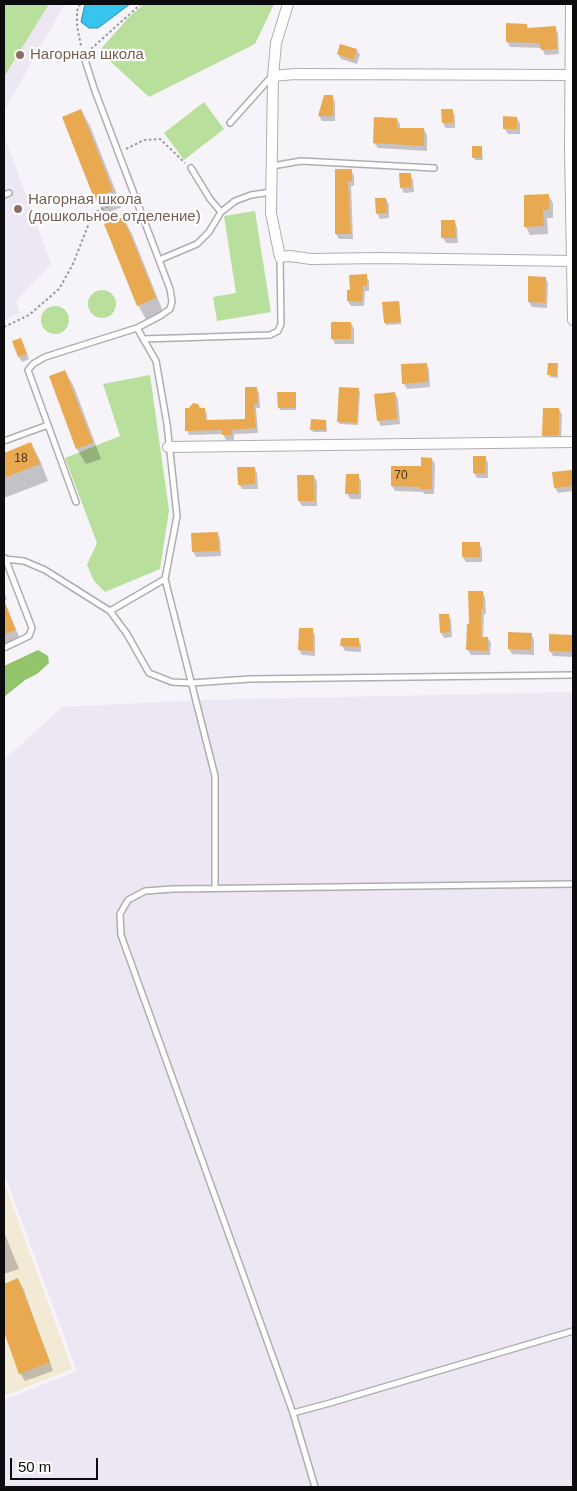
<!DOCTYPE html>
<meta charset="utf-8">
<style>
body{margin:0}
#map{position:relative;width:577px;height:1491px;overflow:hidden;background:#f6f3f9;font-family:Arial,sans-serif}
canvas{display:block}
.frame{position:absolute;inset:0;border:5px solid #0c0b0d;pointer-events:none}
.scale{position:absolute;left:10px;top:1458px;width:88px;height:22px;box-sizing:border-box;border:2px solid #0c0b0d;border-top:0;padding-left:6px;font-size:15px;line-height:18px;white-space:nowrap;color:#0c0b0d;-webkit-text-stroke:4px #fff;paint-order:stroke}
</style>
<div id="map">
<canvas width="577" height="1491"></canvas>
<div class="frame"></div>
<div class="scale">50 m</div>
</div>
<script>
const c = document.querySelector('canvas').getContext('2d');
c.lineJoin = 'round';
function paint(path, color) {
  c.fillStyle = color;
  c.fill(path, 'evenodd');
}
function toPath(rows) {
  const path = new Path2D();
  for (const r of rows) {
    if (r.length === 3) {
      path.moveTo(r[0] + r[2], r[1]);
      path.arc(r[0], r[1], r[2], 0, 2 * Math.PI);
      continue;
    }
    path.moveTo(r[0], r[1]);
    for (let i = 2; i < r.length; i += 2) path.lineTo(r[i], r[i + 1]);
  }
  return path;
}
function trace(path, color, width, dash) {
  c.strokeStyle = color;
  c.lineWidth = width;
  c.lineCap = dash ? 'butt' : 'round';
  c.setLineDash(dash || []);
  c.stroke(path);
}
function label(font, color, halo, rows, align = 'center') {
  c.font = font + ' Arial,sans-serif';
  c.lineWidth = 4.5;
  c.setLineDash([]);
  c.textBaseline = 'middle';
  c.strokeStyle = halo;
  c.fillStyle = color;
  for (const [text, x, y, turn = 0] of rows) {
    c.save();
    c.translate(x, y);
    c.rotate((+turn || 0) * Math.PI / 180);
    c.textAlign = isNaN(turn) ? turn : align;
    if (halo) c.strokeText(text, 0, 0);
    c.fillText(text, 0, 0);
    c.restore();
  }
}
paint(toPath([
 [4,1182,72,1369,4,1396]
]), '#f3ead5');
paint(toPath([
 [4,4,65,4,4,111],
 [4,138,11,154,51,264,16,301,20,313,4,320],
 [573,692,573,1487,4,1487,4,1400,77,1371,4,1173,4,760,62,707,202,700]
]), '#ede7f3');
paint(toPath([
 [4,4,49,4,4,77],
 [144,4,274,4,255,44,149,97,99,51,129,17],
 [204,102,224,129,184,160,164,133],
 [255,211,271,312,217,321,213,297,236,293,224,216],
 [102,304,14],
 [55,320,14],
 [150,375,169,510,160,569,105,592,94,581,87,565,97,543,65,458,120,436,103,384]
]), '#b8df9b');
paint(toPath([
 [38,650,48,656,49,663,37,674,25,680,4,697,4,666]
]), '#92c46c');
const water = toPath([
 [85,4,130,4,98,28,89,28,81,22,85,4]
]);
paint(water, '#37c4ee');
trace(water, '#2a8caa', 1);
paint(toPath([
 [526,25,529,29,555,28,558,33,559,54,545,55,542,48,510,47,507,41],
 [357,50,360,55,357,64,341,59,338,54],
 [332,97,335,102,335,121,322,121,319,116],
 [81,110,90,126,122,207,104,214,95,198,64,117],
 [452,110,455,116,455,128,446,128,443,123,442,111],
 [517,118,520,123,520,134,508,134,505,129],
 [397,119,400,124,400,129,424,129,427,135,427,151,378,148,374,143],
 [473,147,481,147,483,160,475,160],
 [351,170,354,176,354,186,351,186,353,239,339,239,336,234,336,171],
 [410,175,413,180,414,192,404,193,401,187],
 [548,195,553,203,553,218,547,218,548,234,530,235,526,227],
 [386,199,389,205,389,218,380,219,377,213],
 [123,218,132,234,164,314,147,321,138,305],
 [454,221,457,227,458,243,446,243,443,238],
 [366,276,369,281,369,291,365,291,364,306,351,306,348,301],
 [545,278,548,283,547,308,532,307,529,302],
 [399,302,401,324,386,325,385,323],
 [351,323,354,329,354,344,335,344,332,338],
 [23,344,29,359,22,362,19,357],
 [426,364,429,369,430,387,407,389,404,384],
 [549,364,557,364,558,378,550,377],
 [65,371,74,387,101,459,86,464,77,449],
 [256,388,259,393,260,408,256,408,258,433,234,434,234,440,226,440,223,434,189,435,187,430,200,409,204,409,207,414,207,421,246,420],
 [358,389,360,392,358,425,340,424,338,422],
 [295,393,296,410,280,410,279,407],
 [395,393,398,399,400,424,381,426,378,420],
 [559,409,562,415,561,440,547,440,544,435],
 [326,421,327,432,313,432,312,430],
 [31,444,40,460,48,481,4,498,4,454],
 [485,457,488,463,488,478,477,478,474,473],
 [432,459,435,464,434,494,424,494,423,492,395,491,392,486,422,468],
 [254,468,257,473,258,489,242,489,239,484],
 [571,471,573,475,573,491,558,493,555,487],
 [314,476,317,482,317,506,302,506,299,501],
 [358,476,361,481,361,499,350,499,347,493],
 [217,533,220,538,221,556,196,557,193,551],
 [479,543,482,549,482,562,466,562,463,557],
 [4,591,7,600,4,601],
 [482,592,485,597,486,614,484,614,483,638,488,638,491,643,490,655,471,655,468,650],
 [9,614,21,641,4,648,4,616],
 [448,615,451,620,452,637,444,638,441,632],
 [300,629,312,629,315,635,315,656,302,655,299,650],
 [531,634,534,640,534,655,512,654,509,649],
 [551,635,573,636,573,657,553,656,550,651],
 [342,639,358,639,361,645,361,652,345,651,342,646],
 [4,1232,19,1269,4,1274],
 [18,1280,23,1288,53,1371,25,1381,20,1373,4,1328,4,1285]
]), '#0003');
paint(toPath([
 [506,23,527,24,527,28,556,26,557,49,541,50,540,43,506,42],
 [340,44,357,49,354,60,337,54],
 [324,95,333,95,333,116,318,116],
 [81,109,113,191,94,198,62,117],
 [441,109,453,109,453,123,442,123],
 [503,116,517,117,517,129,503,129],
 [374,117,397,118,397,128,424,128,424,146,373,143],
 [472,146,482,146,482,158,472,158],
 [335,169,352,169,352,181,348,181,351,234,335,234],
 [399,173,411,173,411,187,400,188],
 [549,194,549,210,543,210,544,226,524,227,524,195],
 [375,198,386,198,387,213,376,214],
 [123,217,156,298,137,306,104,224],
 [441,220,455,220,456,238,441,238],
 [367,274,367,286,363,286,362,302,347,301,347,290,350,290,349,275],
 [528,276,546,277,545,303,528,302],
 [399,301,401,322,384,323,382,302],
 [331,322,351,322,351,339,331,339],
 [21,338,27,354,18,357,12,341],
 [427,363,428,382,402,384,401,364],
 [548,363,558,363,557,376,547,375],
 [65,370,93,443,76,449,49,376],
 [245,387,257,387,258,404,254,404,256,428,232,430,232,435,222,435,222,430,185,431,185,408,189,408,193,403,198,404,200,408,205,408,205,420,245,419],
 [339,387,359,388,357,423,337,422],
 [277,392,296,392,296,408,278,408],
 [395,392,397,419,377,421,374,394],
 [543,408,559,408,559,435,542,436],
 [311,419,326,420,326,430,310,430],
 [31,442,40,464,4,478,4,453],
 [473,456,486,456,485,474,473,473],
 [421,457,432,458,432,489,420,489,420,487,391,486,391,466,421,466],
 [237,467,255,467,255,484,238,485],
 [572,470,573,486,554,488,552,472],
 [346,474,359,474,359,494,345,494],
 [297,475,314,475,315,501,298,501],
 [218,532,219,551,192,552,191,533],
 [462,542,480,542,480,557,462,557],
 [468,591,483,591,483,609,481,609,481,637,488,637,488,651,466,650,467,624,469,624],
 [4,600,16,630,4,634],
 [439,614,449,614,450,632,440,633],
 [299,628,313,628,313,651,298,650],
 [508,632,532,633,531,650,508,649],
 [549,634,573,635,573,652,549,651],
 [341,638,359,638,359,647,340,646],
 [18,1278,50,1362,19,1374,4,1332,4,1284]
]), '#e9a950');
const service = toPath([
 [230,123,272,76],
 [272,166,301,161,434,168],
 [4,195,9,193],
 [221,212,235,201,251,195,271,192],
 [159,260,197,244,209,232,221,212,210,199,191,168],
 [143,339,270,335,278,331,281,324,280,257],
 [4,441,48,425],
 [76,502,28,370,33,364,45,357,137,328,160,316,170,309,172,302,170,289,95,91,83,54],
 [4,559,24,561,45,570,110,611,165,579,177,516,167,424,156,361,137,328],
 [165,579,215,776,215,888],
 [110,611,127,634,149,673,172,682,191,683,250,679,573,675],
 [4,648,29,636,32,628,5,558],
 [293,1413,330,1403,573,1331],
 [315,1487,293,1413,121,935,120,914,128,900,145,891,173,889,573,884]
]);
const minor = toPath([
 [288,4,276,43,273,76,271,213,280,257,290,256,311,259,380,258,573,261],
 [571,4,570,148,573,320],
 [273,76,295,74,573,75],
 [168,447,573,442]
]);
trace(service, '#b0adb2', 8);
trace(minor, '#b0adb2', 12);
trace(toPath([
 [80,4,77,11,77,26,81,46],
 [91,49,141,4],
 [126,149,144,140,160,139,185,163],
 [4,327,29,315,59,289,73,264,93,213,127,198]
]), '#9a989c', 2, [2.5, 2.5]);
trace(service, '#fff', 5);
trace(minor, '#fff', 10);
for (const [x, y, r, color] of [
 [20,55,5,"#8d6e63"],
 [18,209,5,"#8d6e63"]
]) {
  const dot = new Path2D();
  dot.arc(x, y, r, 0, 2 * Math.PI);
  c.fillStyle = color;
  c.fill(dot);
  trace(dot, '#fff', 2);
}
label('12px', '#43321e', null, [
 ["18",21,459],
 ["70",401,476]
]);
label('15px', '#785e54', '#fff', [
 ["Нагорная школа",30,55],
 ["Нагорная школа",28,200],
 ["(дошкольное отделение)",28,217]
], 'left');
</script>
